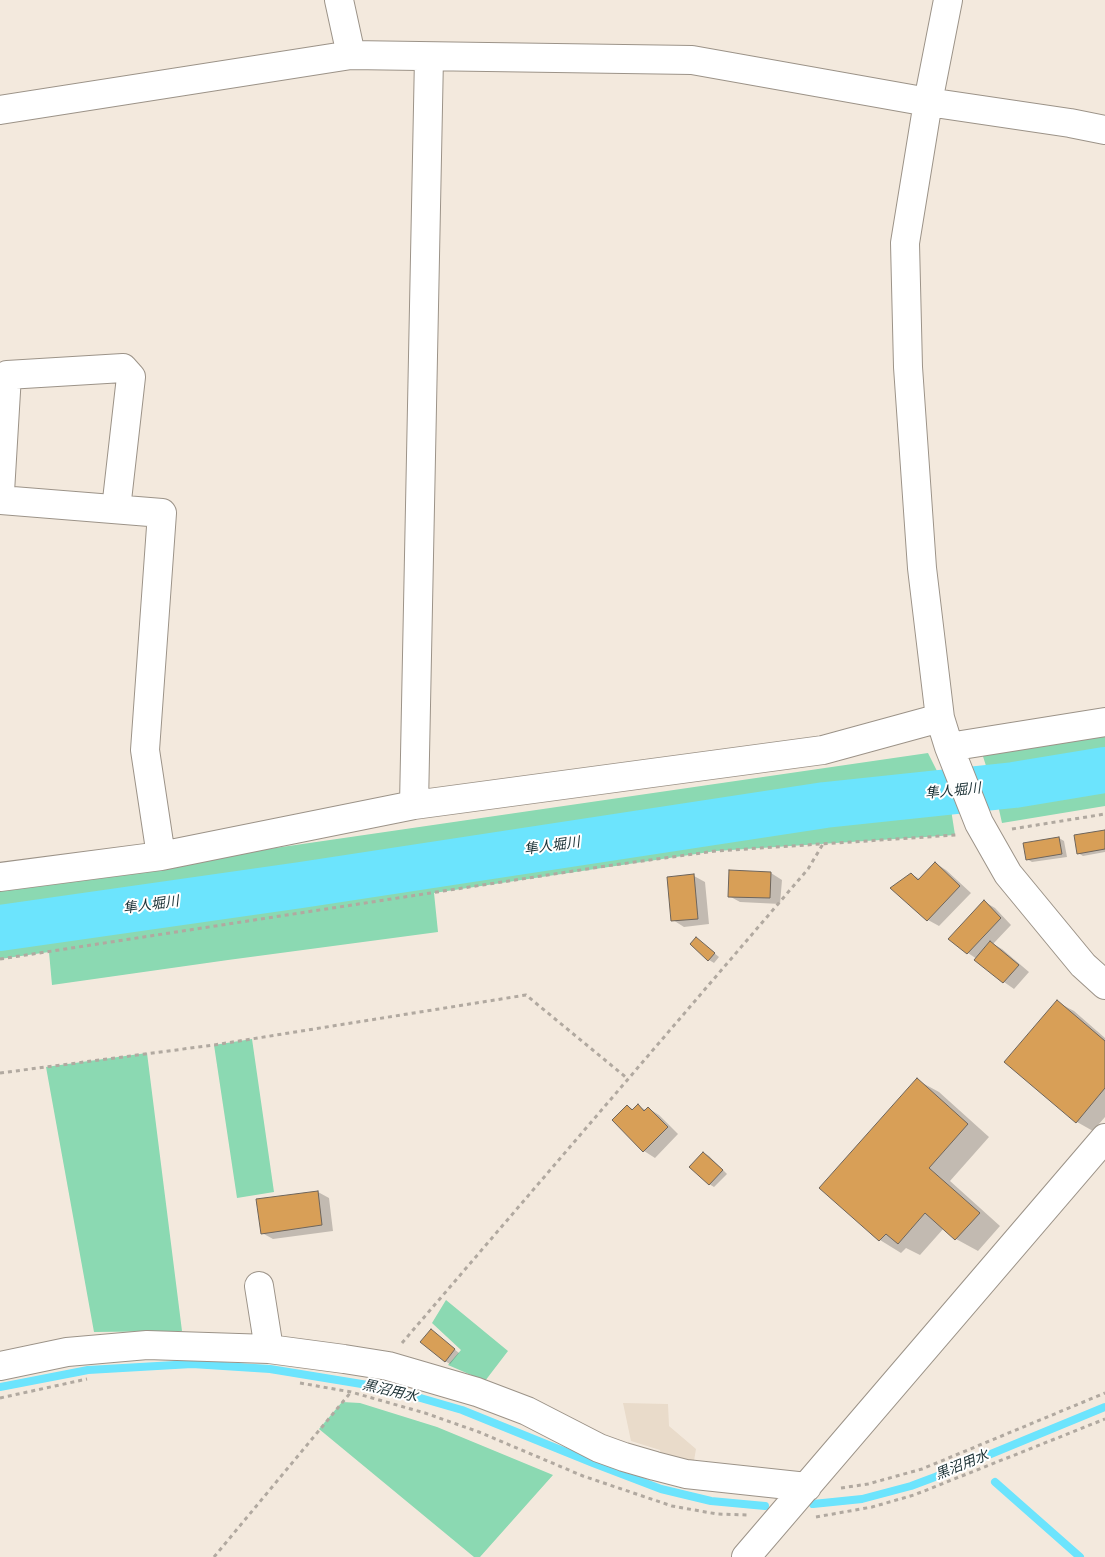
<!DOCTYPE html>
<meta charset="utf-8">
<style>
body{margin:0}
canvas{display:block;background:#f3e9dd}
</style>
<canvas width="1105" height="1557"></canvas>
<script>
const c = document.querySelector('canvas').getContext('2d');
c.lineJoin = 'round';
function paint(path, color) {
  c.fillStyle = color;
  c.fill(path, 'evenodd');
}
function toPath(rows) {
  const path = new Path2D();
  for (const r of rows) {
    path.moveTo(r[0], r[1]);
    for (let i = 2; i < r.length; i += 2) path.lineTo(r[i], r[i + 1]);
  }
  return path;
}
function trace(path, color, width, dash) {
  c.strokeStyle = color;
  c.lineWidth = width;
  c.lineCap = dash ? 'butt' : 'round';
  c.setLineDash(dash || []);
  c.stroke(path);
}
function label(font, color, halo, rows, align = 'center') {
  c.font = font + ' Quicksand,"Noto Sans JP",sans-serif';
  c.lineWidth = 4;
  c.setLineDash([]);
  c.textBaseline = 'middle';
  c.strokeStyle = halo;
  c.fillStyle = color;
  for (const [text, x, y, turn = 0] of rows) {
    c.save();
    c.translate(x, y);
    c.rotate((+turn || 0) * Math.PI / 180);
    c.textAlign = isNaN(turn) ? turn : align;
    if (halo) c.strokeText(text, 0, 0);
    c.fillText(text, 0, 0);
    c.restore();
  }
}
paint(toPath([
 [623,1403,668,1404,669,1426,696,1449,694,1461,661,1456,660,1450,631,1441]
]), '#e9dbca');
paint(toPath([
 [1105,729,1105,751,987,769,980,747],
 [928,753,938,773,902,776,298,866,0,912,0,888],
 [1105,780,1105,806,1002,823,996,796],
 [950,803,955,835,716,851,434,893,438,932,228,960,52,985,49,952,0,959,0,939,735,833],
 [252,1039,274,1192,237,1198,214,1045],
 [147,1053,182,1331,94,1332,46,1067],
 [446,1300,508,1351,485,1381,448,1365,461,1350,432,1323],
 [342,1402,360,1403,437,1427,553,1475,480,1557,474,1557,319,1429]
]), '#8bd9b2');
paint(toPath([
 [1105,831,1105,852,1083,856,1078,853],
 [1059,838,1064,841,1067,857,1032,862,1027,859,1025,844],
 [935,863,946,870,971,893,939,926,928,920,911,874,920,879],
 [771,873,782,880,780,904,740,902,729,896],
 [694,876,705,882,709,924,684,927,673,920],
 [985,902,995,908,1011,925,993,944,1002,949,1029,972,1014,989,1004,982,976,960,977,959,968,953,950,939],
 [696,938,719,957,714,963,709,960],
 [1057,1002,1074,1011,1105,1038,1105,1117,1093,1131,1077,1122],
 [917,1080,939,1092,989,1137,950,1181,1000,1226,978,1251,956,1239,944,1228,920,1255,906,1248,901,1253,880,1240,821,1188],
 [628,1106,634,1110,638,1106,646,1110,648,1108,659,1115,678,1134,655,1158,644,1151,613,1120],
 [704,1153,709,1156,727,1174,714,1187,709,1184],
 [318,1192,329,1198,333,1231,273,1239,262,1233],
 [436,1334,459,1353,450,1364,445,1361]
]), '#0003');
trace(toPath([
 [0,1387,88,1370,192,1364,270,1369,386,1388,462,1410,593,1463,661,1489,711,1501,765,1506],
 [995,1482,1080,1557],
 [813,1504,862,1499,911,1486,935,1477,1105,1407]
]), '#6ce4fd', 8);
trace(toPath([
 [0,928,301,885,825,805,1014,785,1105,770]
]), '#6ce4fd', 46);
const building = toPath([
 [1105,830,1105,849,1077,854,1074,835,1105,830],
 [1059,837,1062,854,1026,860,1023,843,1059,837],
 [935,862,960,886,927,921,890,888,911,873,918,880,935,862],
 [729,870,771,872,770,898,728,897,729,870],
 [694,874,698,919,671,921,667,877,694,874],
 [984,900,1001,918,967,954,948,939,984,900],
 [696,937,715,953,708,961,690,944,696,937],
 [990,941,1019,965,1003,983,974,960,990,941],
 [1057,1000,1105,1041,1105,1088,1076,1123,1004,1062,1057,1000],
 [917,1078,968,1124,929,1168,980,1213,955,1240,925,1213,898,1244,886,1234,879,1241,819,1188,917,1078],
 [638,1104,644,1111,648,1107,668,1127,643,1152,612,1120,627,1105,632,1110,638,1104],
 [703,1152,723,1170,709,1185,689,1167,703,1152],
 [318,1191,322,1225,261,1234,256,1199,318,1191],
 [431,1329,455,1349,445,1362,420,1342,431,1329]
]);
paint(building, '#d89f57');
trace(building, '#6e655c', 1);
const minor = toPath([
 [339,0,351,55],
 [948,0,928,102,905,243,908,367,922,568,940,718,949,747,979,823,1008,874,1083,965,1105,985],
 [0,110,351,55,692,60,928,102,1070,123,1105,130],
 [0,492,7,375,123,368,131,377,116,509],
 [0,500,162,513,145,750,161,856],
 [949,747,1105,722],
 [414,805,429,57],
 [0,877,161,856,414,805,823,750,940,718],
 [259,1286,269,1349],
 [0,1366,67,1352,147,1345,269,1349,344,1359,388,1366,477,1392,527,1411,599,1448,624,1457,655,1466,686,1474,807,1487],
 [746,1557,1105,1138]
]);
trace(minor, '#9c9388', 30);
trace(toPath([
 [1012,829,1105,814],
 [0,959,613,865,716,851,956,835],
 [0,1073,214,1045,526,995,628,1079],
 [402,1343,808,869,823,844],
 [300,1383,351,1392,425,1413,479,1432,583,1476,672,1506,717,1514,747,1515],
 [0,1398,87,1379],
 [841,1488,868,1484,922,1469,1105,1393],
 [816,1517,872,1507,914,1495,1105,1419],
 [214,1557,351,1392]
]), '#b1a9a0', 3, [4, 4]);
trace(minor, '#fff', 28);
label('italic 14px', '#1b3135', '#fff', [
 ["隼人堀川",953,791,-6],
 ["隼人堀川",552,846,-8],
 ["隼人堀川",151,905,-8],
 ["黒沼用水",390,1391,13],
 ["黒沼用水",962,1465,-22]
]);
</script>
